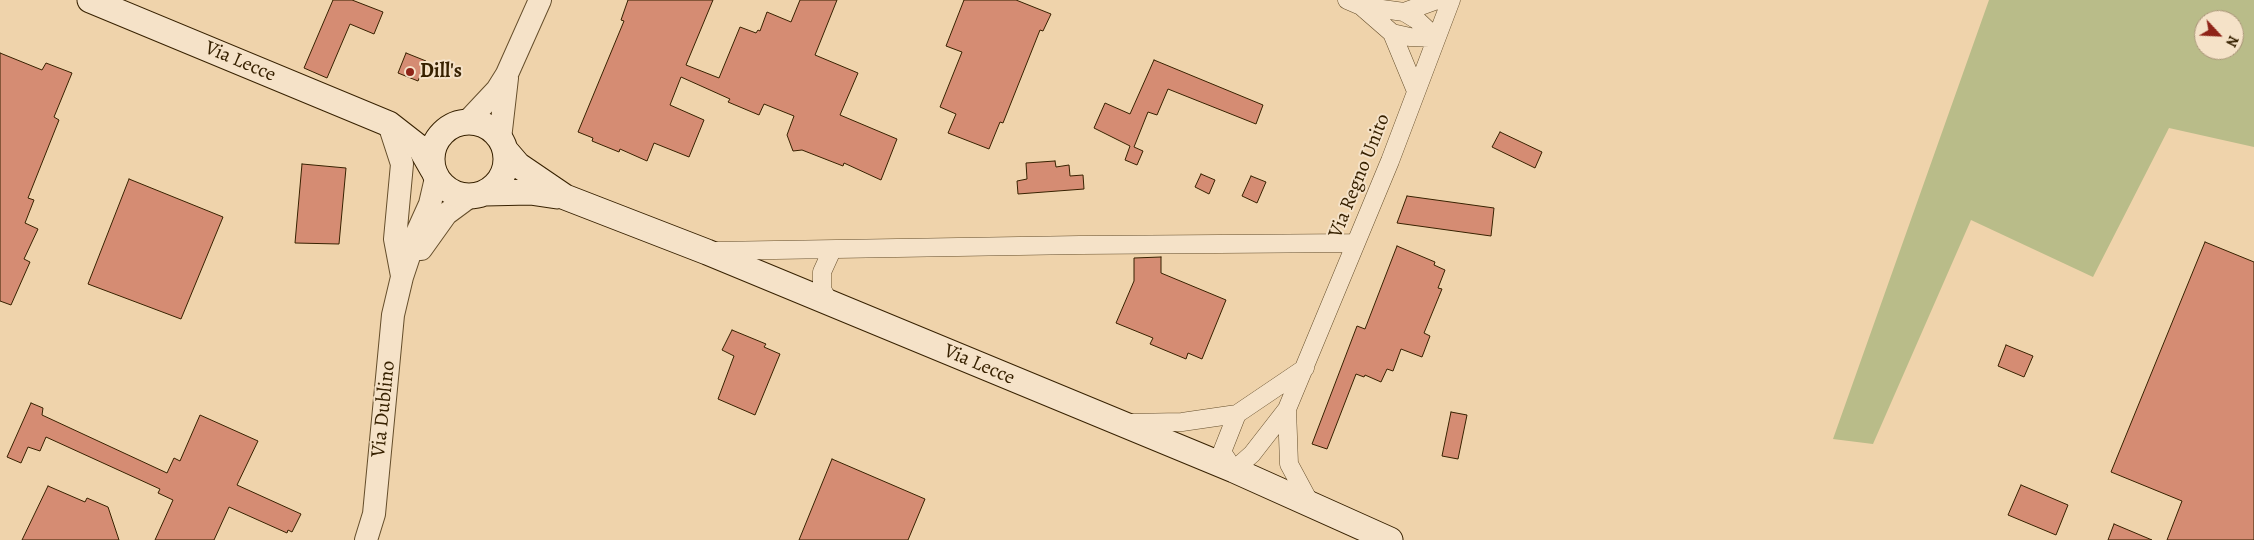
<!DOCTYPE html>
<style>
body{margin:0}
#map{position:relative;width:2254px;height:540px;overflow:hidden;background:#efd3ab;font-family:Alegreya,serif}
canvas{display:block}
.north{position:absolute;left:2194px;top:10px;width:50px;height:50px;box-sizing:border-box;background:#f5e2c8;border:1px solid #a99578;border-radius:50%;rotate:115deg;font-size:14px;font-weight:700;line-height:20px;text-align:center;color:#372100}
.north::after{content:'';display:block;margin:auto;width:18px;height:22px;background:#8f2418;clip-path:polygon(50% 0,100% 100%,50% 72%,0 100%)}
</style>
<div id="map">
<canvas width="2254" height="540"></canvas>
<div class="north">N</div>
</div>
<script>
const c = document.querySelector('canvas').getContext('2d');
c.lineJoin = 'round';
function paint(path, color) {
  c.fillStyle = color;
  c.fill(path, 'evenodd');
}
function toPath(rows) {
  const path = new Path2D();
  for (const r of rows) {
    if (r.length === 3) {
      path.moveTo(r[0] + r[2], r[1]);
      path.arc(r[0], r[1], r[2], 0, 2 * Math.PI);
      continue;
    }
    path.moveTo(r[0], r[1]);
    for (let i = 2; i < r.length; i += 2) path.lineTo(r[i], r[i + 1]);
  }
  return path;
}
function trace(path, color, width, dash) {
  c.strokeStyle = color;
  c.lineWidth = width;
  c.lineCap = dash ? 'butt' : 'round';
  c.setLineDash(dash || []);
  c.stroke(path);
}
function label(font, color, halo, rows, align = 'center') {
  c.font = font + ' Alegreya,serif';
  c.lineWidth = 4;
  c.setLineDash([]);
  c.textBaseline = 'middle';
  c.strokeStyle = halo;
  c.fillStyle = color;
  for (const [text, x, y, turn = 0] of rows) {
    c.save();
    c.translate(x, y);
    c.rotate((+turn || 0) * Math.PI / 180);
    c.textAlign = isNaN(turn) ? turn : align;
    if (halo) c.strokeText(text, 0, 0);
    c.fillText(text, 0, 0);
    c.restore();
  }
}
paint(toPath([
 [1989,0,2254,0,2254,147,2169,128,2093,277,1971,220,1873,444,1833,439],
 [2204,20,2234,20,2234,50,2204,50]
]), '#b9bc89');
const building = toPath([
 [333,0,352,0,383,12,374,34,350,24,327,78,304,68,333,0],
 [628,0,713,0,686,65,719,78,740,27,756,33,758,30,760,31,767,12,791,22,800,0,837,0,815,55,858,73,840,115,897,139,881,180,844,163,843,166,802,150,793,151,787,135,794,116,764,104,759,115,728,102,730,99,681,77,670,105,704,120,689,157,654,143,647,161,620,149,619,152,592,141,593,138,578,132,624,21,621,20,628,0],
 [964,0,1016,0,1051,14,1043,31,1040,30,1003,123,1000,122,989,149,948,133,956,114,940,107,962,52,946,46,964,0],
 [0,53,42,70,46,63,72,73,54,117,59,120,28,198,34,200,25,223,38,229,24,259,30,262,11,305,0,301,0,53],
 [406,53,426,61,418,81,398,73,406,53],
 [1154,60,1263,105,1256,124,1168,89,1157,115,1148,112,1134,147,1143,151,1137,165,1125,160,1130,146,1094,128,1105,103,1130,114,1154,60],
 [1500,132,1542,152,1535,168,1492,147,1500,132],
 [1055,161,1056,167,1069,165,1070,176,1083,175,1084,189,1018,194,1017,181,1027,179,1026,163,1055,161],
 [302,164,346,168,339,244,295,243,302,164],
 [1201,174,1215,180,1209,194,1195,187,1201,174],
 [1251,176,1266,182,1257,203,1242,196,1251,176],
 [129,179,223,217,181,319,88,284,129,179],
 [1407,196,1494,208,1491,236,1397,223,1407,196],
 [2205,242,2254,262,2254,540,2167,540,2182,501,2111,472,2205,242],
 [1397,246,1435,262,1434,265,1445,270,1438,288,1442,289,1424,333,1430,336,1422,357,1401,349,1393,371,1387,369,1381,382,1365,375,1364,377,1356,374,1327,449,1312,444,1357,326,1365,329,1397,246],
 [1161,257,1161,273,1226,300,1202,359,1188,353,1186,359,1150,344,1153,338,1116,323,1134,281,1134,258,1161,257],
 [732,330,766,344,764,347,780,354,755,415,718,399,734,356,722,350,732,330],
 [2006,345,2033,356,2024,377,1998,366,2006,345],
 [31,403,43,408,42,415,167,473,174,458,180,461,200,415,258,441,237,485,301,514,292,532,288,530,287,533,229,507,214,540,155,540,173,500,158,493,160,489,46,437,40,451,28,447,21,463,7,457,31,403],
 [1451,412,1467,415,1458,459,1442,456,1451,412],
 [832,459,925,499,908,540,799,540,832,459],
 [2021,485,2068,505,2056,535,2008,515,2021,485],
 [48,486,85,502,87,498,108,507,119,540,22,540,48,486],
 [2114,524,2152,540,2108,540,2114,524]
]);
paint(building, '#d58c73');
trace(building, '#372100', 1);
const minor = toPath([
 [1347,0,1361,6,1404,12,1437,0],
 [1361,6,1392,33,1416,91],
 [1404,12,1417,20,1436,38],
 [1392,33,1410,37,1436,38],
 [714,251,1080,245,1356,243],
 [829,302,822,289,822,272,832,250],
 [1237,414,1222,452,1234,470,1252,454,1287,409],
 [1128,423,1182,422,1237,414,1305,368],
 [1311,505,1289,464,1287,409,1390,161,1451,0]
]);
const tertiary = toPath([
 [467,122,497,90,507,74,540,0],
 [389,124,402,164,395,239,402,276],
 [500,139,507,78],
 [421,249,446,214,469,197],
 [366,540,374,514,393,315,402,277,416,235,430,204,436,178]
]);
const secondary = toPath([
 [90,0,389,124,421,149,433,170],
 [469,159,37],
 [506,151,518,165,565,197,707,252,1234,470,1390,540],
 [485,193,530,192,557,196]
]);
trace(minor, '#654e2b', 19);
trace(tertiary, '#654e2b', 24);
trace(secondary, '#372100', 27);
trace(minor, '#f5e2c8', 18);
trace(tertiary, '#f5e2c8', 22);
trace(secondary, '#f5e2c8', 25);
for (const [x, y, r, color] of [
 [410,72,5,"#8f2418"]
]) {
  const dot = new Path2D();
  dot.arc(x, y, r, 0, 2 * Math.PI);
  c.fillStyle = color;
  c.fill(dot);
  trace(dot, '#f5e2c8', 2);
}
label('20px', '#372100', '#f5e2c8', [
 ["Via Lecce",240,62,23],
 ["Via Regno Unito",1360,176,-68],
 ["Via Lecce",979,365,23],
 ["Via Dublino",384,409,-84]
]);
label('bold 20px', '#372100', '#f5e2c8', [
 ["Dill's",420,72]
], 'left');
</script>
